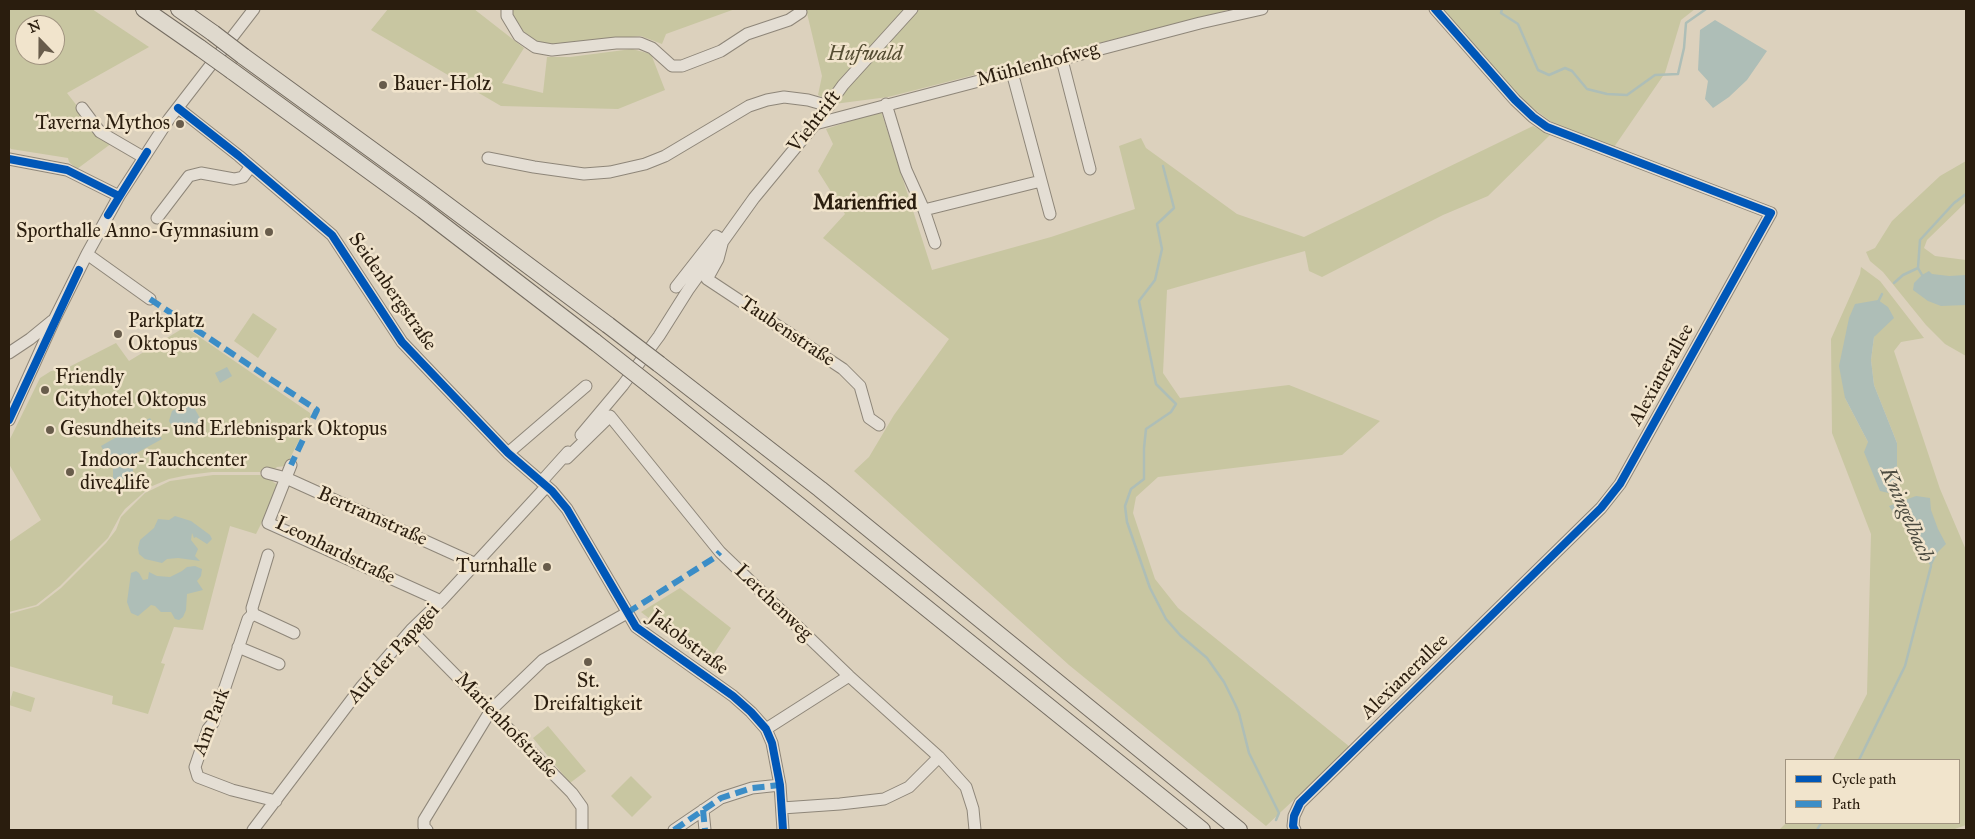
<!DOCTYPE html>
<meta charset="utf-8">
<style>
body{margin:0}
#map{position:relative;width:1975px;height:839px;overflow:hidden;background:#dcd1bd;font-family:"IM FELL Great Primer",serif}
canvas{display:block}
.frame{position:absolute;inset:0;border:10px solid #2a1d0e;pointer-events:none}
.legend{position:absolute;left:1785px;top:759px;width:175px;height:65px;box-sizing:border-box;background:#f1e4cc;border:1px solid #a19480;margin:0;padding:6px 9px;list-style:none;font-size:15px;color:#2a1d0e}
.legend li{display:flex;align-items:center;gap:10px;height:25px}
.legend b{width:25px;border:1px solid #a19480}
.north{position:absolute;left:15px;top:15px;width:50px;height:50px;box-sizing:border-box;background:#f1e4cc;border:1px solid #a19480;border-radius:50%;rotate:338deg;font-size:14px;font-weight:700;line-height:20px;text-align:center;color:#2a1d0e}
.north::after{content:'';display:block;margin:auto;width:18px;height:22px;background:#685c4b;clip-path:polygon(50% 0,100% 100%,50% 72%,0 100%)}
</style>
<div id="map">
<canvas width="1975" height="839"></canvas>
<div class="frame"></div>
<ul class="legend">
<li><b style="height:6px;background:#0057b8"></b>Cycle path</li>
<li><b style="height:6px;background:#3b8dc7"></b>Path</li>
</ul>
<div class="north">N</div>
</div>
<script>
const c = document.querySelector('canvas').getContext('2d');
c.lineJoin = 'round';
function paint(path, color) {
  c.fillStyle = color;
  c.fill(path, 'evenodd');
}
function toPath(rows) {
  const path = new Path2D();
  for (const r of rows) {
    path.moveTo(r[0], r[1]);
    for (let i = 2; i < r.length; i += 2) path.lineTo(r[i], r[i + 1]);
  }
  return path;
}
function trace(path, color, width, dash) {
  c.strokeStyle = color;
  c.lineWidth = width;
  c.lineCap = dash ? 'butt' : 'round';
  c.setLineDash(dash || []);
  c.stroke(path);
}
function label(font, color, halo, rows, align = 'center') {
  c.font = font + ' "IM FELL Great Primer",serif';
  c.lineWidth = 5;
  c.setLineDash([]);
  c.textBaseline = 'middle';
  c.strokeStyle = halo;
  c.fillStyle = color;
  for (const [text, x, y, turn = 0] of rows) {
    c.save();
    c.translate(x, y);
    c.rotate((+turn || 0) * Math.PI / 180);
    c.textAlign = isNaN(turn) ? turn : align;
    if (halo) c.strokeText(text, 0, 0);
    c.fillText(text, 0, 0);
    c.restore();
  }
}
paint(toPath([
 [9,9,92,9,149,47,67,93,102,138,112,143,77,169,69,162,68,158,11,149,9,147],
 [25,25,55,25,55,55,25,55],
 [388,9,474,9,524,48,502,83,543,93,547,57,570,57,632,49,651,54,665,90,618,109,501,106,371,30],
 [511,9,735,9,666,34,662,44,641,36,551,45,531,40,516,22],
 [806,9,1232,9,888,97,834,104,818,95,822,76],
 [1437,9,1695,9,1681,20,1665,73,1612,150,1565,132,1518,97],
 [881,111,932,270,1051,237,1135,209,1119,146,1141,138,1146,148,1237,214,1304,237,1533,126,1550,135,1488,196,1443,215,1322,277,1309,271,1305,251,1167,290,1163,373,1180,398,1289,385,1380,421,1342,455,1158,477,1136,497,1133,513,1155,579,1178,608,1350,747,1266,826,1069,665,854,471,869,457,894,415,949,339,823,238,845,214,818,171,833,144,826,129],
 [1966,161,1966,202,1927,240,1924,248,1935,256,1966,260,1966,356,1945,344,1926,325,1883,272,1870,261,1866,252,1875,248,1892,221,1940,176],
 [1861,267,1880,281,1924,338,1901,342,1894,351,1940,489,1966,550,1966,825,1952,830,1779,830,1786,823,1959,823,1959,760,1833,760,1867,694,1871,534,1832,433,1831,339,1860,274],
 [1888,307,1874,337,1871,360,1874,385,1897,443,1868,442,1845,398],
 [253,313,277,329,258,358,234,341],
 [185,327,310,413,311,417,286,466,277,467,271,472,212,472,188,475,169,479,150,487,125,509,120,516,108,538,60,586,36,605,9,612,9,542,41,520,9,464,9,441,40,378,51,371,67,368,116,343,129,361],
 [213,475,264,475,270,476,273,482,280,486,256,534,230,526,203,630,174,627,161,663,165,664,148,714,112,704,113,696,9,666,9,614,38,606,61,588,106,543,116,530,121,517,145,493,170,481],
 [680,588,731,628,707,664,641,612],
 [13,691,35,698,31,712,9,705],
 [548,726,586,771,570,783,533,738],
 [631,776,652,797,632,817,611,796]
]), '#c8c6a1');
paint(toPath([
 [1715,20,1767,51,1747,80,1729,97,1713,108,1705,99,1708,81,1698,70,1700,30],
 [1929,271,1932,274,1949,276,1966,275,1966,305,1941,306,1928,301,1913,290,1914,283,1922,275],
 [1878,300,1888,307,1894,318,1874,337,1871,360,1874,385,1897,443,1897,489,1893,494,1880,491,1864,452,1868,442,1845,398,1839,366,1849,318,1855,304],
 [227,367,232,376,220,383,215,373],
 [185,404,193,406,200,418,199,422,190,427,190,432,188,435,178,437,169,421,172,411],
 [150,418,162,439,133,455,133,479,113,479,113,467,101,446],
 [1916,496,1930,498,1931,510,1938,529,1946,544,1938,552,1931,567,1915,540,1903,523,1896,517,1889,506],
 [175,516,191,521,210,535,212,539,207,544,196,537,194,538,192,533,191,540,198,549,195,556,200,561,178,558,167,559,162,563,145,559,139,554,138,548,140,540,154,528,158,519,169,520],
 [195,566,202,569,201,576,197,581,203,590,187,594,186,610,183,617,179,620,175,619,171,612,161,612,155,606,151,605,138,616,131,613,127,602,131,573,136,571,139,573,143,580,148,579,149,572,157,576,170,577,182,571,187,567]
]), '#aebeb7');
trace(toPath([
 [1502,9,1501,13,1518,24,1538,70,1549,75,1565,68,1572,71,1587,89,1607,94,1627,95,1655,75,1678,74,1684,48,1686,23,1706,9],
 [1163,166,1174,208,1157,224,1162,249,1155,280,1139,301,1156,384,1176,404,1171,412,1146,429,1144,448,1144,479,1131,489,1125,506,1127,522,1150,588,1166,619,1180,635,1207,658,1224,682,1235,704,1239,713,1249,753,1279,813,1276,820],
 [1918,268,1922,275],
 [1894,283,1903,275,1918,268,1920,240,1954,203,1966,194],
 [1878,302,1882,294],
 [1892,490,1899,506],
 [1859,760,1905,666,1931,566],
 [1817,830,1821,823]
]), '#aebeb7', 2.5);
const minor = toPath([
 [507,9,507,16,519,36,535,47,552,50,616,43,640,43,652,48,672,66,682,66,721,51,747,34,789,20,801,12],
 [1062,60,1090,169],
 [1012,72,1050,214],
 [886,104,906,170,924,210,935,243],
 [82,108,100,132,143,157],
 [178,108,239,156,332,235,402,342,508,453,552,491,567,509,636,627,733,696,751,712,766,729,772,743,780,785,783,830],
 [815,124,1200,23,1262,9],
 [488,158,534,167,584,174,610,172,645,164,665,156,749,106,767,100,784,97,808,100,829,106],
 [9,159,67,170,119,196],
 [924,210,1041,181],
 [157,218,189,176,201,173,234,179,243,177,251,166],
 [87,254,150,299],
 [676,287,716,236,723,240,718,259,707,279,843,369,860,386,869,418,879,425],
 [9,353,30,339,52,321],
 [9,420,55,318,87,254,119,196,169,119,254,9],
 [581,435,623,385,659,336,688,290,754,198,815,124,843,85,912,9],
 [508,453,586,386],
 [564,457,567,458,610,416,720,552,849,676,939,757,966,787,973,809,975,830],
 [291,465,268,523,441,601],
 [267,473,286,478,476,564],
 [541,482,568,452],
 [268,555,252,608,253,614,248,619,213,723,208,729,195,767,198,777,232,790,276,801],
 [253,614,294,633],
 [411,630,572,793,582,807,582,830],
 [238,647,279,664],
 [766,729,849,676],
 [782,808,840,804,884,799,909,787,939,757],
 [703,810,705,830],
 [253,830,362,686,411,630,441,601,546,487],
 [427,830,424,827,424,820,491,710,543,660,627,613],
 [674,830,721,798,752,788,780,785],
 [1295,830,1293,826,1294,816,1300,803,1601,508,1620,484,1771,213,1547,127,1533,117,1515,100,1435,9]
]);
const highway = toPath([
 [144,9,200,48],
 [179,9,213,33],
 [243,56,427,190,608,325],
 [232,71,423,210,595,342],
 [659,364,820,489,1239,830],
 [652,387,1202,830]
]);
trace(minor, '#8e8679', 13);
trace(highway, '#756d62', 18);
trace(minor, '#e4ded4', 11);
trace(highway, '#dfd9cd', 16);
const highwayBridge = toPath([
 [213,33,243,56],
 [200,48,232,71],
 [608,325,659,364],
 [595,342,652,387]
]);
trace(highwayBridge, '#756d62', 18, []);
trace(highwayBridge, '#dfd9cd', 16);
trace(toPath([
 [150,299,317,410,291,465],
 [627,613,714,558,720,552],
 [703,810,705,830],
 [674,830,721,798,752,788,780,785]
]), '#3b8dc7', 6, [12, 6]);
trace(toPath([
 [178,108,239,156,332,235,402,342,508,453,552,491,567,509,636,627,733,696,751,712,766,729,772,743,780,785,783,830],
 [9,159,67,170,119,196],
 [108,215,147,152],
 [9,420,79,270],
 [1295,830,1293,826,1294,816,1300,803,1601,508,1620,484,1771,213,1547,127,1533,117,1515,100,1435,9]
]), '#0057b8', 8);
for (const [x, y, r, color] of [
 [383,85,5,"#685c4b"],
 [180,124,5,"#685c4b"],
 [269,232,5,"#685c4b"],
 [118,334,5,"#685c4b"],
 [45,390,5,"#685c4b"],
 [50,430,5,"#685c4b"],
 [70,472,5,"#685c4b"],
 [547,567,5,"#685c4b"],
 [588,662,5,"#685c4b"]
]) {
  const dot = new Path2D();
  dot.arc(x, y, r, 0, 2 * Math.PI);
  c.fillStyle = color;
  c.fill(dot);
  trace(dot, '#f1e4cc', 2);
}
label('italic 20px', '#554d33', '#f1e4cc', [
 ["Hufwald",865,55]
]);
label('20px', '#2a1d0e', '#f1e4cc', [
 ["Mühlenhofweg",1038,65,-15],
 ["Viehtrift",815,122,-52],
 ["Seidenbergstraße",392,292,55],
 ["Taubenstraße",787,332,34],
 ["Alexianerallee",1662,375,-61],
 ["Bertramstraße",372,517,24],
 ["Leonhardstraße",335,551,26],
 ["Lerchenweg",773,603,44],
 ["Jakobstraße",688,643,37],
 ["Auf der Papagei",394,654,-48],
 ["Alexianerallee",1405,677,-44],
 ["Am Park",212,722,-69],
 ["Marienhofstraße",506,726,46]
]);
label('20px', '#2a1d0e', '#f1e4cc', [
 ["Bauer-Holz",393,85],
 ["Taverna Mythos",170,124,"right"],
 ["Sporthalle Anno-Gymnasium",259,232,"right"],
 ["Parkplatz",128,322],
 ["Oktopus",128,345],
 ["Friendly",55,378],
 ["Cityhotel Oktopus",55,401],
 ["Gesundheits- und Erlebnispark Oktopus",60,430],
 ["Indoor-Tauchcenter",80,461],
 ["dive4life",80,484],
 ["Turnhalle",537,567,"right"],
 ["St.",588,682,"center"],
 ["Dreifaltigkeit",588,705,"center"]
], 'left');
label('bold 21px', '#2a1d0e', '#f1e4cc', [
 ["Marienfried",865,204]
]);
label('italic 21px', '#4c4b40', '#f1e4cc', [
 ["Kningelbach",1906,515,66]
]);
</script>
